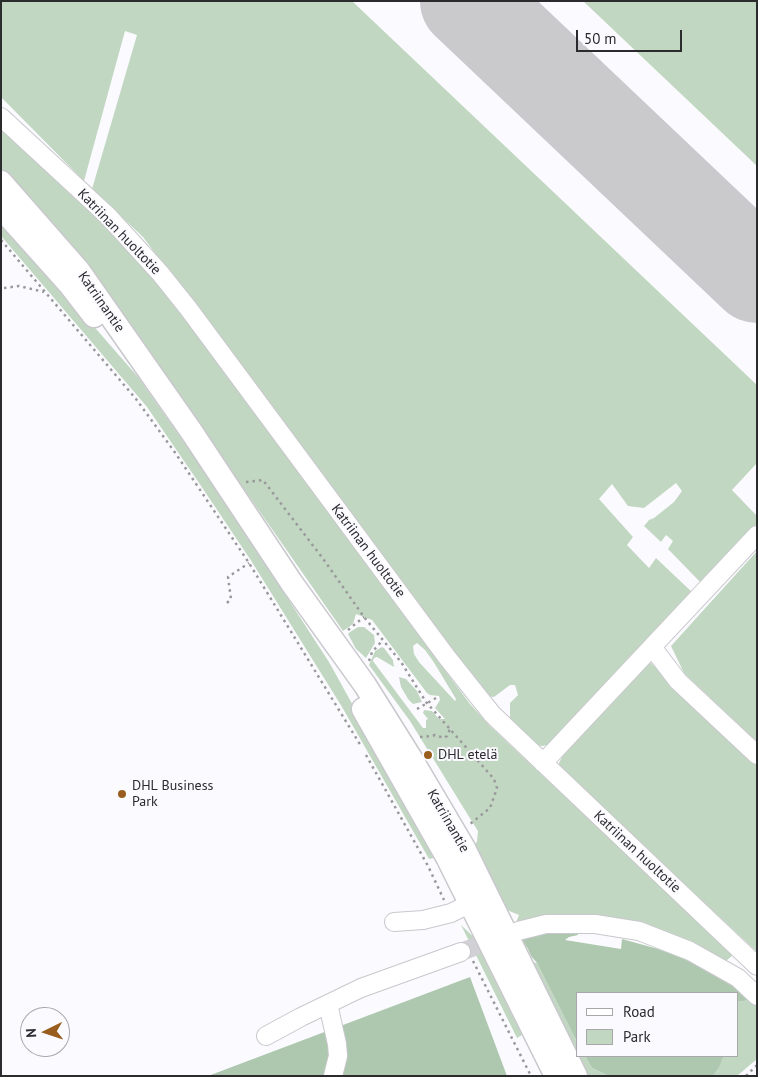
<!DOCTYPE html>
<meta charset="utf-8">
<style>
body{margin:0}
#map{position:relative;width:758px;height:1077px;overflow:hidden;background:#fbfbff;font-family:"PT Sans",sans-serif}
canvas{display:block}
.frame{position:absolute;inset:0;border:2px solid #2b2b2d;pointer-events:none}
.legend{position:absolute;left:576px;top:992px;width:162px;height:65px;box-sizing:border-box;background:#fbfbff;border:1px solid #a8a8ab;margin:0;padding:6px 9px;list-style:none;font-size:15px;color:#2b2b2d}
.legend li{display:flex;align-items:center;gap:10px;height:25px}
.legend b{width:25px;border:1px solid #a8a8ab}
.north{position:absolute;left:20px;top:1007px;width:50px;height:50px;box-sizing:border-box;background:#fbfbff;border:1px solid #a8a8ab;border-radius:50%;rotate:266deg;font-size:14px;font-weight:700;line-height:20px;text-align:center;color:#2b2b2d}
.north::after{content:'';display:block;margin:auto;width:18px;height:22px;background:#995e1e;clip-path:polygon(50% 0,100% 100%,50% 72%,0 100%)}
.scale{position:absolute;left:576px;top:30px;width:106px;height:22px;box-sizing:border-box;border:2px solid #2b2b2d;border-top:0;padding-left:6px;font-size:15px;line-height:18px;white-space:nowrap;color:#2b2b2d;-webkit-text-stroke:4px #fbfbff;paint-order:stroke}
</style>
<div id="map">
<canvas width="758" height="1077"></canvas>
<div class="frame"></div>
<ul class="legend">
<li><b style="height:6px;background:#fff"></b>Road</li>
<li><b style="height:14px;background:#c2d7c2"></b>Park</li>
</ul>
<div class="north">N</div>
<div class="scale">50 m</div>
</div>
<script>
const c = document.querySelector('canvas').getContext('2d');
c.lineJoin = 'round';
function paint(path, color) {
  c.fillStyle = color;
  c.fill(path, 'evenodd');
}
function toPath(rows) {
  const path = new Path2D();
  for (const r of rows) {
    path.moveTo(r[0], r[1]);
    for (let i = 2; i < r.length; i += 2) path.lineTo(r[i], r[i + 1]);
  }
  return path;
}
function trace(path, color, width, dash) {
  c.strokeStyle = color;
  c.lineWidth = width;
  c.lineCap = dash ? 'butt' : 'round';
  c.setLineDash(dash || []);
  c.stroke(path);
}
function label(font, color, halo, rows, align = 'center') {
  c.font = font + ' "PT Sans",sans-serif';
  c.lineWidth = 4;
  c.setLineDash([]);
  c.textBaseline = 'middle';
  c.strokeStyle = halo;
  c.fillStyle = color;
  for (const [text, x, y, turn = 0] of rows) {
    c.save();
    c.translate(x, y);
    c.rotate((+turn || 0) * Math.PI / 180);
    c.textAlign = isNaN(turn) ? turn : align;
    if (halo) c.strokeText(text, 0, 0);
    c.fillText(text, 0, 0);
    c.restore();
  }
}
paint(toPath([
 [1,1,352,1,757,385,757,463,732,490,757,516,757,528,703,585,668,549,673,541,666,535,661,542,644,526,649,520,654,518,674,502,682,491,676,483,644,508,628,506,612,484,599,499,633,537,627,545,649,568,656,558,694,594,550,745,541,746,532,742,510,719,510,703,518,695,515,685,510,685,494,697,487,696,143,237,92,189,137,35,125,31,84,181,1,97],
 [583,1,757,1,757,166],
 [1,128,121,241,152,277,236,386,354,548,470,704,490,726,733,955,726,961,663,931,604,917,564,915,545,917,515,925,519,915,507,910,502,905,474,848,477,841,478,831,471,820,410,721,369,665,375,651,382,647,384,648,393,660,394,667,377,657,374,658,373,661,423,728,426,728,426,720,428,719,423,713,424,710,432,711,439,719,445,719,435,708,440,700,439,696,430,695,427,693,372,620,356,614,353,624,343,631,237,479,81,267,1,168],
 [417,643,425,650,433,661,456,699,455,701,419,662,414,654,413,646],
 [1,220,138,377,218,491,329,662,437,857,429,859,342,707,250,559,199,483,147,407,1,236],
 [757,551,757,742,684,673,671,646],
 [358,627,364,627,374,635,375,643,366,658,356,649,348,634,350,632],
 [650,662,757,765,757,952,559,767,559,763,564,753],
 [399,677,406,679,417,691,422,702,413,704,408,699,401,687],
 [461,925,479,942,500,975,522,1035,517,1038],
 [531,962,537,963,577,1042,577,1056,585,1056,592,1068,609,1076,585,1076],
 [750,1000,757,1006,757,1059,737,1076,713,1076,719,1068,724,1056,737,1056,737,1002]
]), '#c2d7c2');
paint(toPath([
 [577,933,578,935,569,937,565,940,621,949,622,939,658,949,688,960,727,981,750,1000,737,1002,737,993,577,993,577,1042,537,963,531,956,528,949,521,938,537,934],
 [470,977,507,1076,208,1076],
 [585,1056,724,1056,719,1068,713,1076,609,1076,592,1068]
]), '#aec8af');
trace(toPath([
 [468,1,757,275]
]), '#cacacd', 96);
trace(toPath([
 [461,952,501,937]
]), '#d1d1d5', 18, [18, 9]);
const minor = toPath([
 [1,117,108,216,160,273,188,308,446,656,492,714,757,966],
 [652,647,678,681,757,755],
 [543,763,757,535],
 [394,922,423,920,451,913,481,898],
 [518,931,546,924,595,924,639,931,690,951,738,978,757,996],
 [328,1004,337,1044,338,1056,333,1076],
 [266,1036,301,1017,361,988,461,952]
]);
const major = toPath([
 [1,182,79,271,191,431,291,582,365,685,412,760,464,848,576,1076],
 [1,208,70,285,94,316],
 [363,709,447,857,556,1076]
]);
trace(minor, '#c8c8cd', 20);
trace(major, '#c8c8cd', 25);
trace(toPath([
 [1,240,136,399,176,454,249,563,361,746],
 [4,288,19,286,44,292],
 [246,482,263,480,324,560,364,617,401,662,426,702,494,779,497,788,490,808,470,824],
 [227,603,231,599,228,577,249,563],
 [348,630,364,617],
 [369,661,372,652,383,640],
 [417,709,436,698],
 [420,737,432,736,435,735,444,738,447,736,450,729],
 [366,755,428,866,444,900],
 [473,961,531,1076],
 [746,1076,757,1065]
]), '#99999c', 2.5, [2.5, 4]);
trace(minor, '#fff', 18);
trace(major, '#fff', 22);
for (const [x, y, r, color] of [
 [428,755,5,"#995e1e"],
 [122,794,5,"#995e1e"]
]) {
  const dot = new Path2D();
  dot.arc(x, y, r, 0, 2 * Math.PI);
  c.fillStyle = color;
  c.fill(dot);
  trace(dot, '#fbfbff', 2);
}
label('14px', '#2b2b2d', '#fbfbff', [
 ["Katriinan huoltotie",119,232,46],
 ["Katriinantie",101,302,55],
 ["Katriinan huoltotie",368,551,53],
 ["Katriinantie",448,821,60],
 ["Katriinan huoltotie",637,852,43]
]);
label('14px', '#2b2b2d', '#fbfbff', [
 ["DHL etelä",438,755],
 ["DHL Business",132,786],
 ["Park",132,802]
], 'left');
</script>
